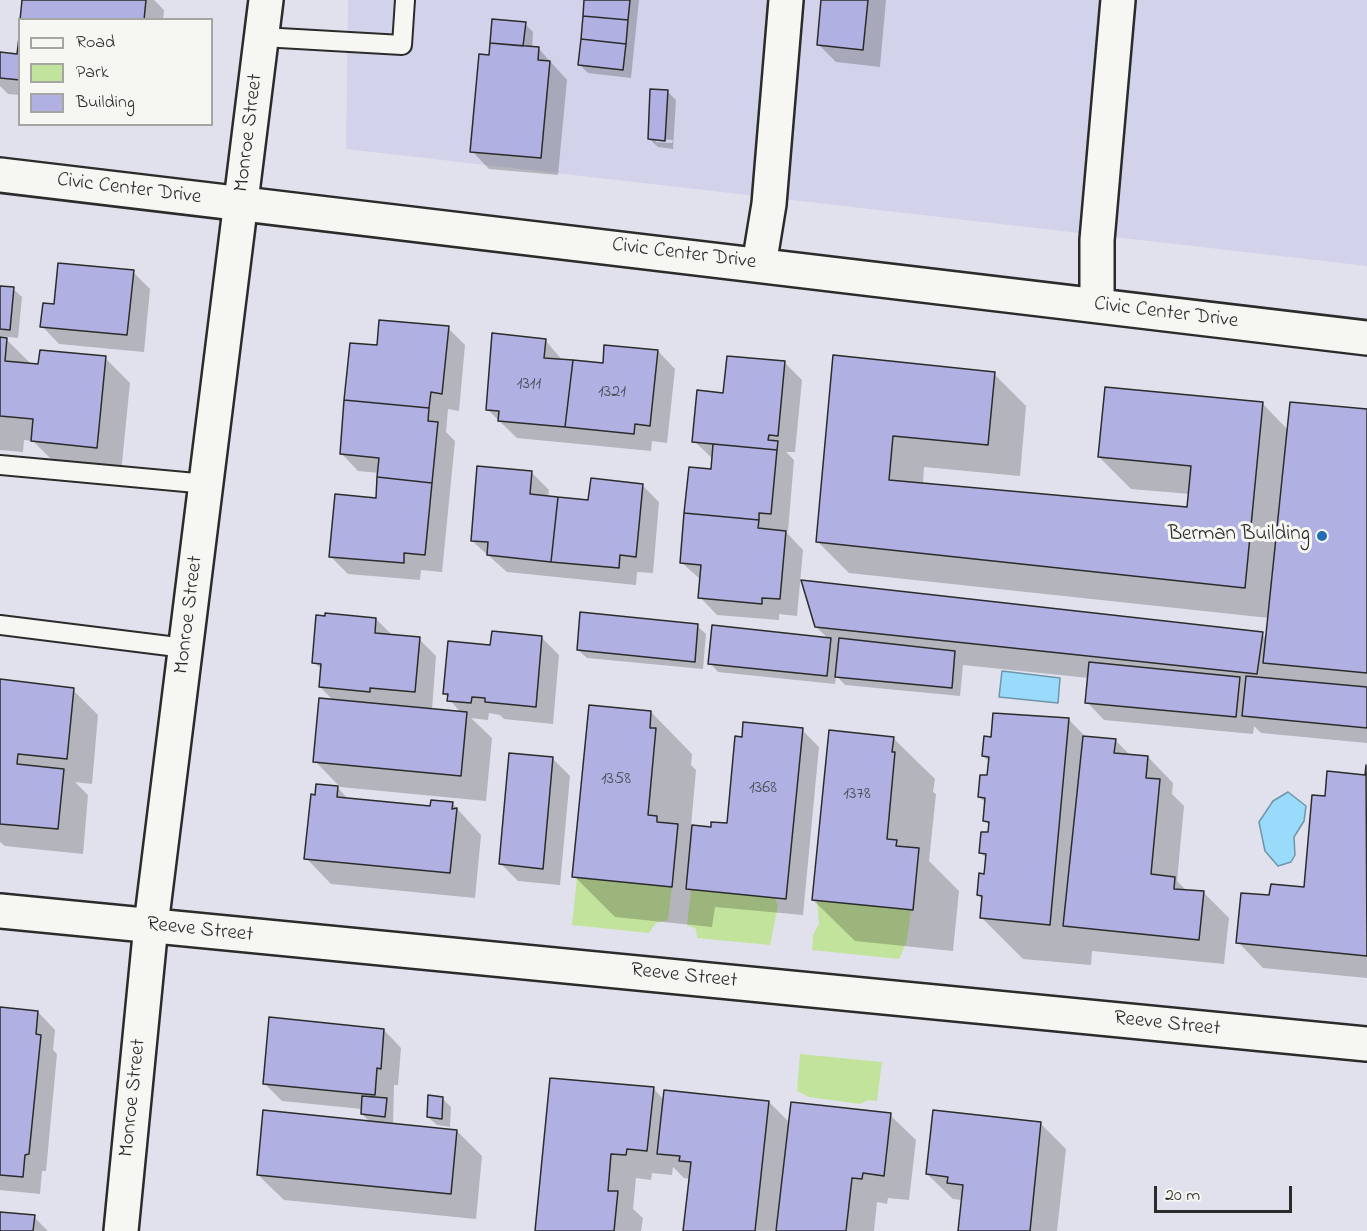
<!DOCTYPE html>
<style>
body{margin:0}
#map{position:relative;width:1367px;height:1231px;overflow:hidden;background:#e1e1ed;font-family:"Indie Flower",sans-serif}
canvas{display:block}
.legend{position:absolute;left:18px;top:18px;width:195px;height:108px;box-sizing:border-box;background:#f6f6f2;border:2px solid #a5a5a2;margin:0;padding:8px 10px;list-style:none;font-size:18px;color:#2b2b2b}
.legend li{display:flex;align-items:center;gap:12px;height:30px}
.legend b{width:30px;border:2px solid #a5a5a2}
.scale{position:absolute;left:1154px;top:1186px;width:138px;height:27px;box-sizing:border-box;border:3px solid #2b2b2b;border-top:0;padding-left:8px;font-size:18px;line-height:21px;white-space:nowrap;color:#2b2b2b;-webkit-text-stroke:4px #f6f6f2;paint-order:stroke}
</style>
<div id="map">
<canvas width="1367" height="1231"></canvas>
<ul class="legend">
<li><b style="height:8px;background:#f6f6f2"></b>Road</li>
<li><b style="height:16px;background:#c2e39c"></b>Park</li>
<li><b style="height:16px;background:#b0b1e2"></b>Building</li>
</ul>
<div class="scale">20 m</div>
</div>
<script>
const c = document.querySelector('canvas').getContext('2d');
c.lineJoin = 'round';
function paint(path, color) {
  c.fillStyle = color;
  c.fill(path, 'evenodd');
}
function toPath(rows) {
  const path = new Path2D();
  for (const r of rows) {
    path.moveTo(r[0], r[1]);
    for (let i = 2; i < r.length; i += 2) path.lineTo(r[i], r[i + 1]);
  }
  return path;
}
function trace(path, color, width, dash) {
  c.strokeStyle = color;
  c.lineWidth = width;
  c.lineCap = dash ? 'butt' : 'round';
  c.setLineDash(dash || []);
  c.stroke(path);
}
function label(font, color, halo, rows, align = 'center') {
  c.font = font + ' "Indie Flower",sans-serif';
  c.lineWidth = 6;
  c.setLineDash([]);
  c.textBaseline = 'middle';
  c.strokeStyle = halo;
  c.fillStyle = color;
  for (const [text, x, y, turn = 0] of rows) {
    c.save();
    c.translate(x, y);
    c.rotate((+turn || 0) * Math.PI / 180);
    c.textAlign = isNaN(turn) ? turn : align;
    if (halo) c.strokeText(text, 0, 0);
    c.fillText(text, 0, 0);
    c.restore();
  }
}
paint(toPath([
 [348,0,1367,0,1367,266,346,149]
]), '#d2d3ea');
paint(toPath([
 [577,877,672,887,668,920,656,923,649,933,572,925],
 [691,890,775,898,778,906,770,945,697,938,696,929,687,925],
 [817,900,911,910,907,941,899,959,812,950,813,935,819,924],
 [800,1054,882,1062,877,1101,868,1100,860,1104,809,1097,797,1091]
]), '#c2e39c');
const water = toPath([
 [1002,671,1060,678,1058,703,999,697,1002,671],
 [1288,792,1306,806,1304,821,1294,837,1295,855,1291,862,1278,866,1265,851,1259,822,1273,801,1288,792]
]);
paint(water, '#9adbfc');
trace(water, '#6e95a8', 1.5);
paint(toPath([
 [24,0,154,0,164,10,163,20,22,20],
 [586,0,639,0,631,78,588,73,580,65],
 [823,0,886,0,880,67,836,62,819,45],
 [525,24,533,32,532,48,539,49,567,80,558,175,489,169,472,151,491,56],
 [20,45,20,95,8,94,0,86,0,54,18,56],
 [667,91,676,100,673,149,658,147,649,139],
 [656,139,673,140,672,143,656,142],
 [133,272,150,289,144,352,59,344,42,326,56,306],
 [0,287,13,289,22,297,18,338,0,336],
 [448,328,465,345,459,411,448,409,446,432,455,441,442,572,421,570,420,580,348,574,330,556,377,499,380,473,358,471,341,453,379,347],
 [4,337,32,365,105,358,130,383,121,473,58,466,33,441,24,440,23,452,0,450,0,339],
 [546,341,563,361,604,365,658,351,675,369,667,443,652,441,651,451,517,438,487,409],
 [834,357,994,374,1026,406,1020,476,924,467,923,484,1188,509,1190,494,1131,489,1099,457,1263,404,1288,430,1367,410,1367,743,1261,733,1254,726,1253,734,1104,720,1087,702,1089,678,963,665,960,696,845,685,836,675,835,684,718,672,710,663,829,639,816,627,1262,634,1267,639,1269,618,849,573,817,541],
 [784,362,802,380,795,452,786,452,794,460,788,531,784,530,803,550,797,616,779,614,779,620,717,615,700,597,701,580,681,562,712,470,713,459,694,441,725,394],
 [532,473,549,490,548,497,589,501,642,485,659,502,653,573,637,572,636,585,507,572,472,541],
 [376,619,393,636,419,639,436,656,432,710,461,713,444,693,492,646,542,638,559,655,553,724,504,719,500,715,489,713,488,720,471,718,492,738,486,801,340,787,315,761,334,701,320,687,322,670,314,662],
 [697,626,706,634,703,669,587,658,578,650],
 [0,682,73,690,98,715,92,784,75,782,88,795,83,854,5,846,0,842],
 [651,712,692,754,691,765,696,770,691,826,712,828,728,825,802,730,819,747,803,915,715,907,712,927,615,917,574,876],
 [1069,720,1087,738,1115,740,1131,756,1148,757,1173,783,1172,794,1184,806,1177,881,1187,891,1203,892,1229,918,1224,964,1092,951,1091,965,1023,959,982,918,983,900,978,895,985,875,987,859,981,853,990,826,984,820,986,803,979,797,988,777,990,762,983,756,992,739],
 [893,738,935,779,933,792,936,794,929,861,959,891,953,951,855,941,813,900],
 [552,758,570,776,560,885,518,881,500,863],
 [1367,770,1367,978,1263,968,1238,942,1271,897,1305,889,1326,797,1328,773,1366,776],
 [337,787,349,800,431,808,452,803,481,835,475,898,331,884,306,858,316,797],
 [0,1008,38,1012,55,1030,53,1050,57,1054,46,1171,42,1171,40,1194,0,1190],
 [384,1030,401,1048,398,1085,394,1085,393,1125,457,1131,482,1156,476,1219,284,1200,258,1175,371,1123,362,1114,362,1109,282,1101,264,1083],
 [653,1088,664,1100,769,1102,790,1123,890,1115,916,1140,909,1200,888,1198,887,1204,877,1202,874,1231,684,1231,690,1179,684,1178,673,1167,672,1175,652,1173,651,1180,636,1178,633,1209,643,1218,641,1231,537,1231],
 [442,1098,451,1107,450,1127,437,1125,428,1117],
 [1041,1124,1066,1149,1057,1231,959,1231,963,1200,953,1199,927,1174],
 [0,1213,34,1217,48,1231,0,1231]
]), '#0003');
const building = toPath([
 [22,0,146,0,144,20,20,20,22,0],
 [584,0,630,0,628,20,583,16,584,0],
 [821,0,868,0,863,50,817,45,821,0],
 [583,16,628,20,626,44,581,39,583,16],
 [492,19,526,22,523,46,490,43,492,19],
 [20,29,20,80,0,78,0,52,17,54,20,29],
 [581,39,626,44,623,70,578,65,581,39],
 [490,43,539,47,538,60,550,61,541,158,470,152,479,54,489,55,490,43],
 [650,89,668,90,665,141,648,139,650,89],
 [58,263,134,270,127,335,40,327,43,303,54,304,58,263],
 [0,286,14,287,10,330,0,329,0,286],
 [379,320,449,326,442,394,431,392,429,408,344,400,350,343,377,345,379,320],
 [492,333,546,339,544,358,573,360,565,427,498,421,499,411,486,410,492,333],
 [0,337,7,338,5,361,38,364,40,350,106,356,97,448,31,441,33,419,0,416,0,337],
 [604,345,658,350,650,426,635,424,634,434,565,427,573,360,603,363,604,345],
 [833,355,995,372,988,445,893,436,889,480,1187,507,1191,466,1098,457,1105,387,1263,402,1245,588,816,542,833,355],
 [727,356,785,361,778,436,769,435,768,440,778,441,777,450,692,442,697,390,723,393,727,356],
 [344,400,429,408,428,421,438,422,432,483,377,477,379,458,340,454,344,400],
 [1290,402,1367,409,1367,673,1263,663,1290,402],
 [713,444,777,450,771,514,759,513,759,520,684,513,689,467,711,469,713,444],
 [477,466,532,471,530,494,558,497,551,562,487,555,488,542,471,541,477,466],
 [377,477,432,483,425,555,404,553,404,563,329,557,335,494,376,498,377,477],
 [591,478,643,484,636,557,620,555,619,568,551,562,558,497,588,500,591,478],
 [684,513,759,520,758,528,786,531,780,599,762,598,762,604,698,598,701,565,680,563,684,513],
 [801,580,1263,632,1257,674,815,627,801,580],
 [580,612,698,624,695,662,577,650,580,612],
 [325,613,376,618,375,633,420,637,415,692,370,688,370,692,319,687,321,664,312,663,316,615,325,616,325,613],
 [712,625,831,638,827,676,708,664,712,625],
 [492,631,542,636,536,707,485,702,485,698,472,697,471,703,447,701,448,694,443,694,448,641,490,645,492,631],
 [839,638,955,651,952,688,835,677,839,638],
 [1089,662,1240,677,1236,717,1085,703,1089,662],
 [1246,676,1367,687,1367,728,1242,716,1246,676],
 [0,679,74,688,67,759,18,754,17,764,64,769,58,829,0,824,0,679],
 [319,698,467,712,461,776,313,762,319,698],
 [589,705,651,711,650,728,656,728,648,815,657,816,657,822,678,824,672,887,572,877,589,705],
 [993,713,1069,718,1050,925,980,918,982,896,977,895,979,873,984,874,986,854,979,853,981,832,988,832,989,822,983,821,985,798,978,797,980,775,987,775,989,757,982,756,984,736,991,737,993,713],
 [743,722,803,728,786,899,686,889,692,825,711,827,711,822,727,823,735,736,742,737,743,722],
 [829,730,894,737,892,752,895,752,887,839,897,840,896,846,919,848,913,910,812,900,829,730],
 [1083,736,1116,739,1114,753,1148,756,1146,778,1160,779,1151,874,1175,877,1174,889,1204,891,1199,940,1063,926,1083,736],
 [509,753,553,757,543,869,499,864,509,753],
 [1366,765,1367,956,1236,943,1241,893,1269,895,1271,884,1304,887,1312,795,1325,796,1327,771,1365,775,1366,765],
 [316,784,338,786,337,797,430,806,431,800,453,802,452,809,457,808,450,873,304,859,311,794,315,795,316,784],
 [0,1007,38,1011,36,1034,41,1035,29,1154,25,1155,23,1177,0,1175,0,1007],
 [269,1017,384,1029,381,1069,377,1068,375,1095,263,1084,269,1017],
 [550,1078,654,1087,647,1151,627,1149,626,1155,611,1154,608,1191,618,1191,614,1231,535,1231,550,1078],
 [664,1090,769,1101,755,1231,683,1231,691,1162,679,1161,680,1156,657,1154,664,1090],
 [428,1095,443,1097,442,1119,427,1117,428,1095],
 [362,1096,387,1098,385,1117,361,1114,362,1096],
 [791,1102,891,1113,884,1176,863,1173,862,1179,852,1178,846,1231,776,1231,791,1102],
 [263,1110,457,1130,451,1194,257,1175,263,1110],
 [933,1110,1041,1122,1030,1231,958,1231,963,1185,947,1183,948,1177,926,1174,933,1110],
 [0,1212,35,1215,33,1231,0,1231,0,1212]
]);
paint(building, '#b0b1e2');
trace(building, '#2b2b2b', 1.5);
const lane = toPath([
 [262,37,402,45,405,0],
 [0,465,207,484],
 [0,625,185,648]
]);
const street = toPath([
 [0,175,1367,338],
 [759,265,769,204,786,0],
 [1097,305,1097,240,1118,0],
 [0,911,1367,1044]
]);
const secondary = toPath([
 [121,1231,151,925,266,0]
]);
trace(lane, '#2b2b2b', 22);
trace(street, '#2b2b2b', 38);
trace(secondary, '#2b2b2b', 38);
trace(lane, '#f6f6f2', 18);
trace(street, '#f6f6f2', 33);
trace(secondary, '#f6f6f2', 33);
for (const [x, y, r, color] of [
 [1322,536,6,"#1f6fb2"]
]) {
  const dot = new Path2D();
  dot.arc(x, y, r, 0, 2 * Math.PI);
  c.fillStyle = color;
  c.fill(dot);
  trace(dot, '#f6f6f2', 2);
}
label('18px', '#4c4c59', null, [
 ["1311",529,385],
 ["1321",612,393],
 ["1358",616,780],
 ["1368",763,789],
 ["1378",857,795]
]);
label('21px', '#2b2b2b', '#f6f6f2', [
 ["Monroe Street",250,133,-83],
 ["Civic Center Drive",129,190,7],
 ["Civic Center Drive",684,255,7],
 ["Civic Center Drive",1166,314,7],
 ["Monroe Street",190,615,-83],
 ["Reeve Street",200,931,6],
 ["Reeve Street",684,977,6],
 ["Reeve Street",1167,1025,6],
 ["Monroe Street",134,1098,-84]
]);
label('21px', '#2b2b2b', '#f6f6f2', [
 ["Berman Building",1310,536]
], 'right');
</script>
